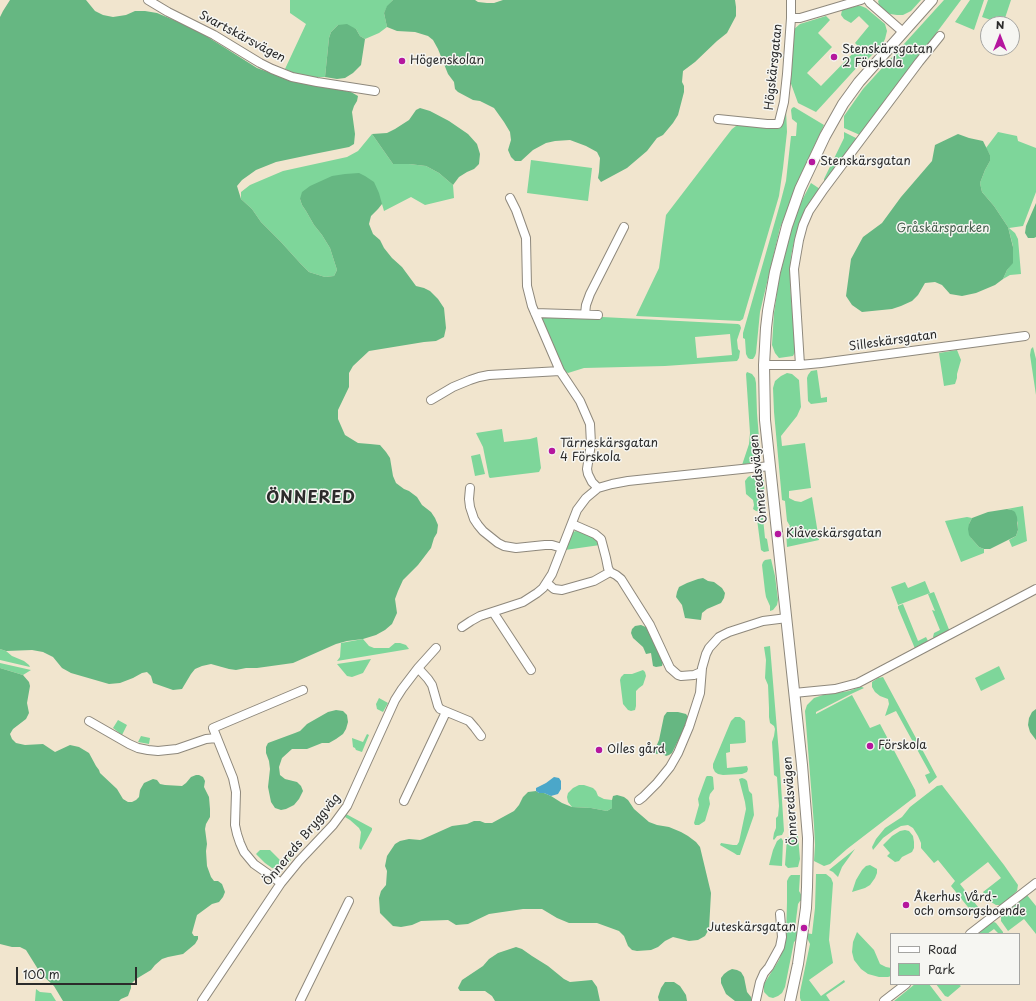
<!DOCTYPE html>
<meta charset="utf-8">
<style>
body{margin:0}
#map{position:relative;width:1036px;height:1001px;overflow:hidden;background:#f1e5ce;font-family:"Playpen Sans",sans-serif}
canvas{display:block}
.legend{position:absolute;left:890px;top:933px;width:130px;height:52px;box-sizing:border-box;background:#f6f6f2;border:1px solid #a5a5a2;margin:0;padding:5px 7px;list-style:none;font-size:12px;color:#2b2b2b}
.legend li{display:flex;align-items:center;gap:8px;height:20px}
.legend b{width:20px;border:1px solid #a5a5a2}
.north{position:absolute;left:980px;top:16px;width:40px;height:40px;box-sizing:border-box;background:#f6f6f2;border:1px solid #a5a5a2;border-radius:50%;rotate:0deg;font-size:11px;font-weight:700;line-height:16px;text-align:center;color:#2b2b2b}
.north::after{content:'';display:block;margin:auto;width:14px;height:18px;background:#b5179e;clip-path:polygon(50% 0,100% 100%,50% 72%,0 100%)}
.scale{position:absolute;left:16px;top:967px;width:121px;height:18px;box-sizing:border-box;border:2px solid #2b2b2b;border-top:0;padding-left:5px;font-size:12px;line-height:14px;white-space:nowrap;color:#2b2b2b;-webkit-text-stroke:3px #f6f6f2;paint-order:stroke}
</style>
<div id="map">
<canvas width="1036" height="1001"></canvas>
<ul class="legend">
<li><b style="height:5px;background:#fff"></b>Road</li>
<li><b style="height:11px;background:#7ed69a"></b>Park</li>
</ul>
<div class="north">N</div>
<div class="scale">100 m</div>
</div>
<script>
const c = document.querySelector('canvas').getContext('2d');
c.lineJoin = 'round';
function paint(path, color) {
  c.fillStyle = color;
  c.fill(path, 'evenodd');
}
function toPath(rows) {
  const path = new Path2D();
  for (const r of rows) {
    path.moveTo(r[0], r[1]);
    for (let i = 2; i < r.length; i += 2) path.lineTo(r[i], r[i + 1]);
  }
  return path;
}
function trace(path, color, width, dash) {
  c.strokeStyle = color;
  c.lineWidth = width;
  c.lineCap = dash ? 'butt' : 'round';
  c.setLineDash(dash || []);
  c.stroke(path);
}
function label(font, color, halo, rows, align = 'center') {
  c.font = font + ' "Playpen Sans",sans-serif';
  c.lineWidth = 3;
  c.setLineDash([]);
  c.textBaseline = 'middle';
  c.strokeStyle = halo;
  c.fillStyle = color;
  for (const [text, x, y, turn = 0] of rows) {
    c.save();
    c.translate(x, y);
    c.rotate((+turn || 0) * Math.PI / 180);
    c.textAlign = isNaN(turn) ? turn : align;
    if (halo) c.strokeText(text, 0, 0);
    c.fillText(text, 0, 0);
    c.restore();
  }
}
paint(toPath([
 [290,0,393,0,387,7,384,13,387,27,379,33,365,39,360,36,356,29,338,25,331,32,329,38,325,77,312,77,296,74,285,69,306,24,290,13],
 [879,0,921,0,911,11,903,15,897,15,890,14,883,10,879,5,878,1],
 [944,0,961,0,860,135,844,128,844,116,863,89],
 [970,0,984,0,974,30,955,22],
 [988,0,1011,0,1003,24,982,17],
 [857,6,861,6,866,8,885,24,887,31,885,39,882,45,862,65,860,64,816,112,798,103,790,81,793,30,800,24,826,16,830,20,818,33,832,47,807,73,821,86,859,47,855,43,869,26,859,16,851,23,844,19,841,15,842,10],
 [794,107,824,125,804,168,780,228,760,312,756,353,755,356,753,359,750,359,748,358,746,354,745,339,743,338,743,333,780,204,786,181,791,136,796,136,797,123,792,119,791,110,792,108],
 [785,110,786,110,787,132,783,168,779,196,743,319,740,321,636,316,659,268,666,215,725,138,732,129,736,126,747,126,775,129,778,129,781,125],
 [844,132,858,139,824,183,824,179,844,138],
 [998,132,1017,136,1018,141,1036,148,1036,192,1023,226,1009,228,1015,233,1018,239,1021,274,1010,275,1003,279,1007,270,1012,263,1013,246,1008,227,994,206,982,192,980,183,985,170,990,161,990,155,986,148],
 [372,134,393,164,409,164,426,166,439,173,453,185,454,198,425,205,411,197,384,211,382,204,300,199,302,205,306,211,314,225,322,235,330,248,337,270,334,276,325,277,309,272,300,263,281,242,261,222,252,209,241,199,241,192,250,185,283,171,347,157,358,151],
 [531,160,592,168,588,201,527,193],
 [811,183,820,189,802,218,795,237,791,256,790,276,791,298,796,350,793,356,779,358,775,353,772,345,774,313,779,279,790,235,798,208],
 [545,317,594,319,602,317,738,324,740,325,741,328,737,340,738,349,740,351,739,358,737,361,665,366,584,368,568,373,563,370,542,320,542,318],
 [730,334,732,355,697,358,695,337],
 [1033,347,1036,359,1036,395,1030,355,1031,349],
 [957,350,961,360,957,374,957,378,955,384,944,386,939,353],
 [817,370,821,398,827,397,827,402,811,404,808,401,807,378,808,375,811,371],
 [747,372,752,374,755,378,756,383,757,413,760,450,758,455,755,460,750,463,742,465,749,444,750,433,746,374],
 [787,373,792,374,799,380,801,407,797,416,781,436,782,446,805,443,811,488,789,491,789,498,795,501,801,502,812,497,819,540,787,547,786,530,790,526,787,521,785,501,782,500,774,412,773,388,775,381,781,376],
 [502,429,504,442,530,439,537,437,541,468,539,472,490,478,489,477,483,447,476,433],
 [480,454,485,474,475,476,471,456],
 [752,475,756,475,761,477,764,480,765,510,764,512,756,511,753,509,754,505,753,500,746,494,745,481,748,477],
 [1023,506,1027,541,1012,547,1009,540,1016,536,1018,530,1018,523,1012,510,1007,509],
 [759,517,762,517,763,518,765,538,767,539,769,551,764,552,761,550,757,519],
 [967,517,972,518,969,524,971,538,979,547,984,549,984,553,961,562,945,521],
 [576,531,581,532,594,537,598,541,600,545,565,550,571,534,573,532],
 [771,559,775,576,778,600,777,605,773,610,770,611,770,606,766,597,765,591,762,565,763,562,765,560],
 [925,581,930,593,898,605,891,587,905,582,908,588],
 [934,592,950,632,935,640,933,637,934,633,940,630,932,610,935,611,928,594],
 [903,604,918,641,926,637,928,641,928,644,916,651,898,608,898,606],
 [363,639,369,646,374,648,389,648,395,643,400,643,406,645,409,649,337,661,340,657,341,643],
 [770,646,779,754,784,831,782,835,777,836,774,840,773,839,774,833,776,828,776,818,778,816,779,806,777,777,774,775,772,742,774,736,775,729,774,726,770,723,769,717,769,708,768,685,765,678,766,660,764,647],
 [0,649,6,651,12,656,24,661,29,665,30,667,0,660],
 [371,659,363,673,352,677,347,676,337,664],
 [0,663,31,670,23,675,0,668],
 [999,666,1005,679,981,691,975,678],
 [643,670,645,672,646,676,643,685,639,688,636,691,636,706,635,710,631,711,628,710,623,704,620,680,621,677,624,674,632,674],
 [883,677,937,777,929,784,925,775,930,773,896,711,885,716,889,704,888,699,880,696,875,692,872,687,872,682,878,678],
 [860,687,862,687,864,688,851,694,816,712,816,714,852,695,870,728,880,724,915,790,916,796,847,849,830,864,824,866,814,861,815,845,814,825,805,711,807,705,814,698,823,695,849,691],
 [379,698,388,703,383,712,377,709,376,704],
 [735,717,740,717,745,721,746,742,744,743,730,744,730,752,726,753,727,768,747,766,748,769,747,772,742,774,723,775,718,774,715,772,713,768,713,764,731,721],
 [118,720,127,725,122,735,113,728],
 [367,734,369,735,362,752,356,750,355,748,353,747,352,738,363,742],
 [141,736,150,738,149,744,138,742],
 [707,776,711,776,713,777,714,789,710,794,709,798,710,804,705,821,699,825,695,825,694,823,699,805,698,799,706,777],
 [742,778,745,779,747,781,749,791,752,794,754,815,740,855,737,855,734,853,720,845,721,843,733,845,737,845,739,842,746,809,745,802,739,779],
 [579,785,584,785,593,788,596,791,598,796,604,799,612,800,612,808,607,811,591,808,572,807,568,802,567,797,568,793,573,788],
 [942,785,945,789,1004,865,1018,885,1017,891,1002,905,996,905,991,902,983,892,1001,878,988,862,960,884,982,912,976,917,951,886,955,881,938,860,934,863,921,848,921,843,918,836,913,828,908,825,901,826,894,830,883,838,873,850,872,847,876,839,885,828,902,817,910,807,937,786],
 [346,814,372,828,372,830,361,850,359,848,361,832,359,828,350,820,345,817],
 [905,830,909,831,913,836,914,842,914,848,912,852,902,857,899,861,895,862,887,856,890,853,883,845,892,836,900,831],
 [798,836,800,859,798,867,788,868,785,865,787,838,789,837],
 [781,838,782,839,783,841,782,866,769,865,773,850,777,841],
 [855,849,842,867,838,877,833,872,829,870],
 [260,850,270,850,281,861,286,857,287,857,291,860,288,864,281,868,276,869,272,868,265,863,256,854],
 [870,865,877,869,877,873,875,878,870,885,865,888,852,892,856,880,862,870,866,866],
 [816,874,826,874,831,878,833,883,829,940,833,963,809,980,821,996,844,980,845,982,826,995,830,1001,801,1001,800,998,800,992,810,944,806,936,806,933,812,934,815,908],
 [791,875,800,875,799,891,803,898,803,901,800,901,798,904,795,928,795,931,800,932,800,936,794,942,785,987,782,993,778,996,773,998,769,997,764,992,764,984,779,960,783,948,786,938,787,902,787,881,789,877],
 [1027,895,1036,906,1036,934,1024,919,1008,931,1001,921,1001,917],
 [994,922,996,923,1003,932,1003,934,999,934,994,929,987,934,978,934,991,923],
 [857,932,874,950,880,964,886,967,891,968,891,976,888,977,879,977,868,974,861,969,854,960,852,952,853,942],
 [915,984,929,984,942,1001,894,1001],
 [936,984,958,984,961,986,948,997,945,996],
 [36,989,40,992,51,993,56,1001,35,1001]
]), '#7ed69a');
paint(toPath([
 [10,0,86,0,95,11,103,15,113,17,126,15,135,11,145,11,157,13,195,29,257,68,293,81,351,92,358,96,357,101,354,106,352,112,355,134,354,144,349,147,314,154,276,162,256,170,242,180,237,186,241,199,252,209,261,222,281,242,300,263,309,272,325,277,334,276,337,270,330,248,322,235,314,225,306,211,302,205,300,199,302,192,310,186,332,176,345,174,359,173,365,176,374,182,379,193,382,204,378,209,371,216,369,224,373,234,380,240,384,248,392,258,402,267,416,286,424,288,430,291,438,299,444,308,446,328,444,337,436,341,424,342,369,351,353,366,349,373,349,387,338,410,338,419,345,435,358,443,370,444,380,445,386,452,390,458,393,476,396,483,404,489,409,491,417,497,422,505,431,512,435,518,438,525,437,533,434,538,431,548,418,565,403,580,398,591,395,599,397,613,392,624,385,630,376,635,363,639,347,641,336,644,293,663,257,668,246,668,236,670,229,669,211,664,202,666,195,669,191,674,182,689,173,690,153,683,151,676,147,672,142,673,133,678,120,683,109,684,71,673,62,668,53,657,43,652,32,650,6,651,0,649,0,17,3,11],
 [393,0,475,0,478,2,487,3,494,3,503,0,735,0,736,7,736,16,727,33,717,41,695,62,683,71,682,82,684,86,684,92,678,115,673,123,663,135,657,138,647,151,627,168,601,182,598,178,599,172,600,158,597,152,586,146,570,140,555,141,546,143,533,150,521,161,515,161,511,157,508,150,511,140,510,132,504,122,494,108,480,101,473,100,458,92,455,89,454,82,448,74,438,49,433,40,428,36,415,32,397,31,387,27,384,13,387,6],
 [347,24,356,29,360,36,365,39,361,65,353,73,345,78,337,79,325,77,329,38,331,32,338,25],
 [420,108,430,111,449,121,468,134,477,144,480,154,479,164,474,169,467,172,459,177,453,185,439,173,426,166,409,164,393,164,372,134,387,133,395,129,409,120,416,110],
 [958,134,969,138,983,141,990,155,990,161,985,170,980,183,982,192,994,206,1008,227,1013,247,1013,263,1007,270,1003,279,995,285,976,293,962,296,950,294,942,285,935,282,925,283,918,295,912,301,901,306,892,309,862,312,852,305,846,296,851,259,863,237,882,223,901,197,932,161,935,145],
 [1036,203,1036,237,1034,238,1028,238,1025,233,1026,226],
 [1007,509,1012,510,1015,512,1017,517,1018,530,1016,536,990,549,984,549,979,547,971,538,969,535,968,529,969,524,972,518,988,512],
 [703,578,708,581,714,582,722,588,725,593,724,598,721,603,707,609,702,613,701,620,685,618,682,605,676,597,677,592,679,587,687,583,698,579],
 [641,625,648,628,663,662,662,666,656,667,653,666,651,653,646,654,643,647,633,638,631,633,632,629,635,626],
 [0,668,23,675,29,682,30,686,27,703,29,713,26,719,13,729,10,734,12,739,16,743,25,745,43,744,55,752,70,745,79,747,89,753,96,766,99,770,100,773,117,789,123,799,128,802,132,802,136,800,139,797,140,790,144,783,153,779,157,780,160,784,165,785,182,786,186,783,191,777,196,775,199,775,203,777,205,781,204,787,209,797,210,809,210,817,206,824,205,829,207,844,206,851,207,866,211,877,214,881,218,881,222,884,225,892,223,897,219,902,212,904,197,915,192,933,194,936,198,936,198,939,195,944,183,954,168,957,162,959,155,965,151,970,136,979,131,984,131,988,128,996,121,999,119,1001,63,1001,54,986,41,974,26,950,20,947,12,947,0,944],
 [1036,709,1036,740,1030,732,1028,725,1029,718,1032,712],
 [336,710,343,711,347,715,348,722,346,729,343,734,336,739,329,743,322,743,307,749,292,749,282,758,279,767,280,775,285,779,297,782,301,786,303,791,299,799,294,805,286,809,281,810,275,808,271,802,268,787,270,769,269,761,266,753,266,747,268,743,295,733,300,731,307,724,328,712],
 [667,712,678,712,686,714,688,717,683,731,672,753,669,755,666,756,660,752,657,754,652,752,653,749,656,747,659,740,664,716],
 [536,791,539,793,544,793,551,796,562,803,572,807,591,808,607,811,612,808,612,800,613,796,617,795,624,797,628,800,634,809,649,822,657,825,669,827,681,832,688,836,696,842,700,847,711,893,709,929,705,936,698,940,689,941,673,937,665,941,658,947,651,950,637,951,632,950,628,946,624,936,619,931,597,923,569,923,557,918,542,909,523,909,489,914,468,924,456,925,448,920,421,921,412,925,401,927,393,926,380,913,379,898,381,891,386,885,387,871,385,866,387,856,395,844,400,841,409,839,420,840,423,839,452,826,467,824,474,821,480,821,485,823,492,823,514,811,519,805,523,797,528,792],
 [516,947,522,949,532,956,548,966,564,979,570,982,592,980,597,987,600,1001,495,1001,492,996,485,991,460,991,458,988,462,980,483,966,489,959,498,953],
 [732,969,737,970,741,972,744,977,747,992,751,997,751,1001,735,1001,726,994,721,983,721,978,724,974,728,971],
 [665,982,674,982,680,986,686,995,687,1001,659,1001,658,997,661,988]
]), '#66b782');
paint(toPath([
 [554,777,559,778,561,781,561,789,558,794,551,796,544,793,539,793,536,791,536,788,546,783]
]), '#4ba7c9');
const minor = toPath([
 [148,0,168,12,214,35,260,63,272,69,292,77,317,82,375,91],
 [868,0,870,3,903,32],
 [791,18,800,18,861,0],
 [718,119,767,124,778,124,779,122,784,102,787,74,791,18,791,0],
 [510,198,516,210,526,238,527,286,532,306,560,371,580,401,590,424,591,444,587,469,588,474,592,482,598,488],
 [535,313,598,315],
 [585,314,586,305,590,294,624,227],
 [764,365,800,365,821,363,1025,336],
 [800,365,794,269,799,240,803,225,809,211,824,189,919,62,940,36],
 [431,400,453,387,470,380,479,377,489,375,560,371],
 [470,488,469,499,470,507,474,519,478,525,483,531,498,543,504,546,516,548,545,545,552,545,562,548],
 [572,524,595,534,601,539,606,558,608,568,610,572,616,575,621,579,650,625,670,668,678,675,681,676,694,675,701,672],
 [547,583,554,589,562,590,594,581,610,572],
 [493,612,531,670],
 [462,627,471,621,480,616,523,602,537,593,543,588,552,574,577,510,586,498,598,488,612,484,628,481,770,466],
 [418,668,428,679,432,685,438,706,440,709,469,721,475,728,481,736],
 [794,693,835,689,858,683,1036,589],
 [89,721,129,744,138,748,148,750,158,751,177,749,206,739,217,738],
 [639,800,643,797,657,783,670,767,678,753,689,727,700,693,702,668,706,654,709,648,719,637,729,632,763,621,787,618],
 [404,801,446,712],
 [281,883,254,864,244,852,240,843,237,834,235,825,236,792,233,778,213,728,303,690],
 [970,934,1036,883],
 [756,1000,760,982,764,973,769,967,780,947,782,937,780,914],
 [202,1001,281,883,299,861,333,825,347,806,395,700,402,689,418,668,436,648],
 [300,1001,349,901],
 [884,1001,906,984]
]);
const tertiary = toPath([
 [790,1001,798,964,806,908,807,887,808,838,802,765,765,420,764,365,766,328,768,311,775,272,787,226,800,189,825,136,843,104,859,82,932,0]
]);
trace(minor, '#8e887c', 10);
trace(tertiary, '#8e887c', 12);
trace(minor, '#fff', 8);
trace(tertiary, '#fff', 10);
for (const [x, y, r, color] of [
 [834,57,4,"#b5179e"],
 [402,61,4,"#b5179e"],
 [812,162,4,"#b5179e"],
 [552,451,4,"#b5179e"],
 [778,534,4,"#b5179e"],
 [870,746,4,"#b5179e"],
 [599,750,4,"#b5179e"],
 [906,905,4,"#b5179e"],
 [804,928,4,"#b5179e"]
]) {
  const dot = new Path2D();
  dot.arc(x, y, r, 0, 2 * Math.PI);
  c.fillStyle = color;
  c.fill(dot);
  trace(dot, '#f6f6f2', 1.5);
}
label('12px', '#2b2b2b', '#f6f6f2', [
 ["Svartskärsvägen",242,37,28],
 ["Högskärsgatan",774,67,-84],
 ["Silleskärsgatan",893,341,-8],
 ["Önneredsvägen",759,479,-96],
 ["Önneredsvägen",791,801,-94],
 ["Önnereds Bryggväg",302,840,-51]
]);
label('12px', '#2b2b2b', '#f6f6f2', [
 ["Stenskärsgatan",842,50],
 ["2 Förskola",842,64],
 ["Högenskolan",410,61],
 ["Stenskärsgatan",820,162],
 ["Tärneskärsgatan",560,444],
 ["4 Förskola",560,458],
 ["Klåveskärsgatan",786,534],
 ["Förskola",878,746],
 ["Olles gård",607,750],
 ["Åkerhus Vård-",914,898],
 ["och omsorgsboende",914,912],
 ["Juteskärsgatan",796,928,"right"]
], 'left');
label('12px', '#445e4c', '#f6f6f2', [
 ["Gråskärsparken",943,229]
]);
c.letterSpacing = '1px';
label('bold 16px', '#2b2b2b', '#f6f6f2', [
 ["ÖNNERED",311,499]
]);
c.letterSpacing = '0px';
</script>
